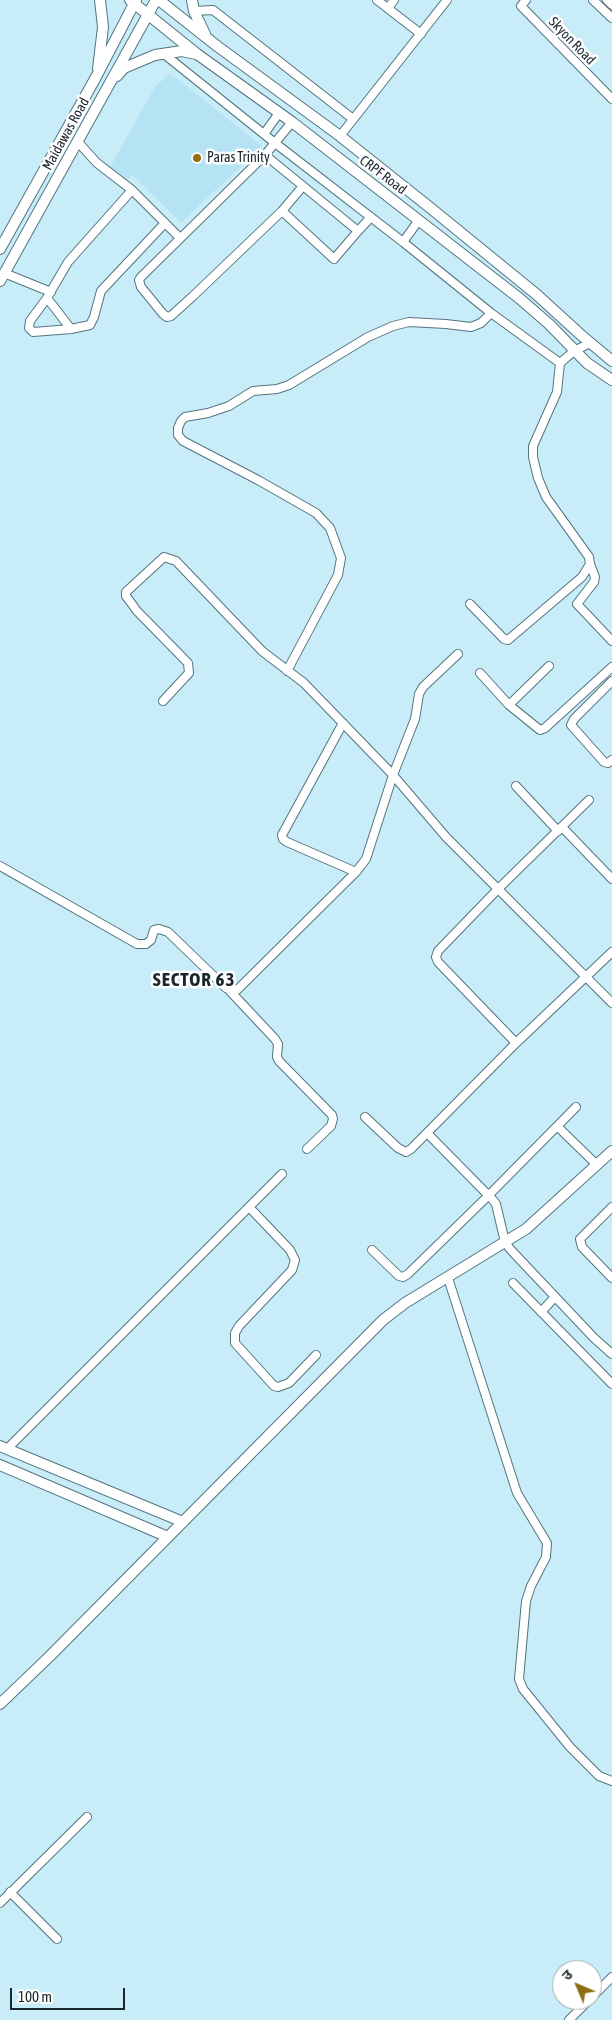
<!DOCTYPE html>
<meta charset="utf-8">
<style>
body{margin:0}
#map{position:relative;width:612px;height:2020px;overflow:hidden;background:#c8edf9;font-family:"Asap Condensed","Noto Sans Devanagari",sans-serif}
canvas{display:block}
.north{position:absolute;left:552px;top:1960px;width:50px;height:50px;box-sizing:border-box;background:#fff;border:1px solid #a3a9ab;border-radius:50%;rotate:315deg;font-size:14px;font-weight:700;line-height:20px;text-align:center;color:#1a282d}
.north::after{content:'';display:block;margin:auto;width:18px;height:22px;background:#8f6d12;clip-path:polygon(50% 0,100% 100%,50% 72%,0 100%)}
.scale{position:absolute;left:10px;top:1988px;width:115px;height:22px;box-sizing:border-box;border:2px solid #1a282d;border-top:0;padding-left:6px;font-size:15px;line-height:18px;white-space:nowrap;color:#1a282d;-webkit-text-stroke:4px #fff;paint-order:stroke}
</style>
<div id="map">
<canvas width="612" height="2020"></canvas>
<div class="north">उ</div>
<div class="scale">100 m</div>
</div>
<script>
const c = document.querySelector('canvas').getContext('2d');
c.lineJoin = 'round';
function paint(path, color) {
  c.fillStyle = color;
  c.fill(path, 'evenodd');
}
function toPath(rows) {
  const path = new Path2D();
  for (const r of rows) {
    path.moveTo(r[0], r[1]);
    for (let i = 2; i < r.length; i += 2) path.lineTo(r[i], r[i + 1]);
  }
  return path;
}
function trace(path, color, width, dash) {
  c.strokeStyle = color;
  c.lineWidth = width;
  c.lineCap = dash ? 'butt' : 'round';
  c.setLineDash(dash || []);
  c.stroke(path);
}
function label(font, color, halo, rows, align = 'center') {
  c.font = font + ' "Asap Condensed",sans-serif';
  c.lineWidth = 5;
  c.setLineDash([]);
  c.textBaseline = 'middle';
  c.strokeStyle = halo;
  c.fillStyle = color;
  for (const [text, x, y, turn = 0] of rows) {
    c.save();
    c.translate(x, y);
    c.rotate((+turn || 0) * Math.PI / 180);
    c.textAlign = isNaN(turn) ? turn : align;
    if (halo) c.strokeText(text, 0, 0);
    c.fillText(text, 0, 0);
    c.restore();
  }
}
paint(toPath([
 [170,73,262,146,181,223,132,175,126,181,110,167,155,87]
]), '#b6e3f3');
const minor = toPath([
 [377,0,421,34],
 [526,0,521,6,612,99],
 [593,0,612,18],
 [607,0,612,5],
 [388,8,394,0],
 [194,11,213,10,353,119],
 [164,54,275,143,403,242],
 [264,134,279,113],
 [340,136,447,0],
 [77,141,97,163,132,190,180,238],
 [265,155,303,186,282,211,192,297,171,316,167,317,163,314,141,287,139,280,141,277,265,155,292,122],
 [282,211,334,259,358,231,303,186],
 [358,231,371,217],
 [4,273,51,292],
 [47,298,30,321,29,328,33,332,71,329,90,325,94,317,101,291,165,223],
 [491,313,560,363],
 [71,329,47,298,68,262,132,190],
 [590,564,595,577,594,582,577,604,612,641],
 [470,604,504,639,508,640,582,577,590,564,589,557,546,497,538,478,533,457,533,446,557,392,560,363,574,351,590,343],
 [287,671,338,575,341,558,330,528,316,513,258,480,183,441,178,435,178,428,181,421,185,417,208,413,229,406,253,391,277,389,289,385,368,337,393,326,409,322,446,324,471,327,481,323,491,313,403,242,419,220],
 [480,673,509,705,540,730,545,728,612,667],
 [612,681,574,719,571,725,604,762,608,763,612,760],
 [163,701,189,673,188,663,137,611,126,596,126,592,164,557,176,561,262,651,304,683,393,775,446,837,612,1003],
 [509,705,549,666],
 [343,723,282,835,283,839,287,842,356,872],
 [516,786,558,831],
 [562,827,612,879],
 [0,866,137,944,146,944,151,940,154,930,159,929,168,932,226,988,237,990,356,872,366,859,393,775,415,719,419,694,423,687,458,654],
 [229,990,275,1039,278,1044,277,1057,279,1061,332,1115,333,1119,331,1126,307,1149],
 [516,1043,438,962,436,957,438,951,497,890,589,800],
 [365,1117,398,1148,406,1152,411,1149,516,1043,612,952],
 [558,1127,597,1165],
 [427,1133,493,1200,496,1204,505,1242,510,1249,594,1338,612,1354],
 [249,1207,290,1250,295,1260,292,1270,239,1326,235,1333,235,1343,274,1386,278,1387,289,1383,316,1355],
 [612,1207,580,1239,582,1247,612,1278],
 [372,1250,399,1276,403,1277,408,1274,489,1195,576,1107],
 [448,1278,517,1493,547,1543,546,1557,531,1586,526,1601,519,1679,523,1689,570,1747,599,1776,612,1781],
 [513,1283,612,1384],
 [541,1312,555,1297],
 [7,1449,282,1174],
 [10,1892,57,1939],
 [0,1903,87,1817],
 [592,1997,612,1977],
 [569,2020,589,2000]
]);
const tertiary = toPath([
 [130,0,197,54,292,122,519,298,549,324,587,363,612,380],
 [159,0,217,46,340,136,428,206,536,294,581,335,612,361],
 [192,0,194,11,205,34],
 [98,69,103,27,100,0],
 [117,76,124,68,155,55,182,51,196,54],
 [0,249,96,77,136,0],
 [0,281,156,0],
 [0,1446,183,1522],
 [0,1465,168,1537],
 [0,1704,50,1656,383,1320,405,1303,526,1229,612,1151]
]);
trace(minor, '#53747f', 10);
trace(tertiary, '#53747f', 12);
trace(minor, '#fff', 8);
trace(tertiary, '#fff', 10);
for (const [x, y, r, color] of [
 [197,158,5,"#8f6d12"]
]) {
  const dot = new Path2D();
  dot.arc(x, y, r, 0, 2 * Math.PI);
  c.fillStyle = color;
  c.fill(dot);
  trace(dot, '#fff', 2);
}
label('14px', '#1a282d', '#fff', [
 ["Skyon Road",572,41,46],
 ["Maidawas Road",66,134,-61],
 ["CRPF Road",383,175,37]
]);
label('14px', '#1a282d', '#fff', [
 ["Paras Trinity",207,158]
], 'left');
c.letterSpacing = '1px';
label('bold 19px', '#1a282d', '#fff', [
 ["SECTOR 63",194,980]
]);
c.letterSpacing = '0px';
</script>
